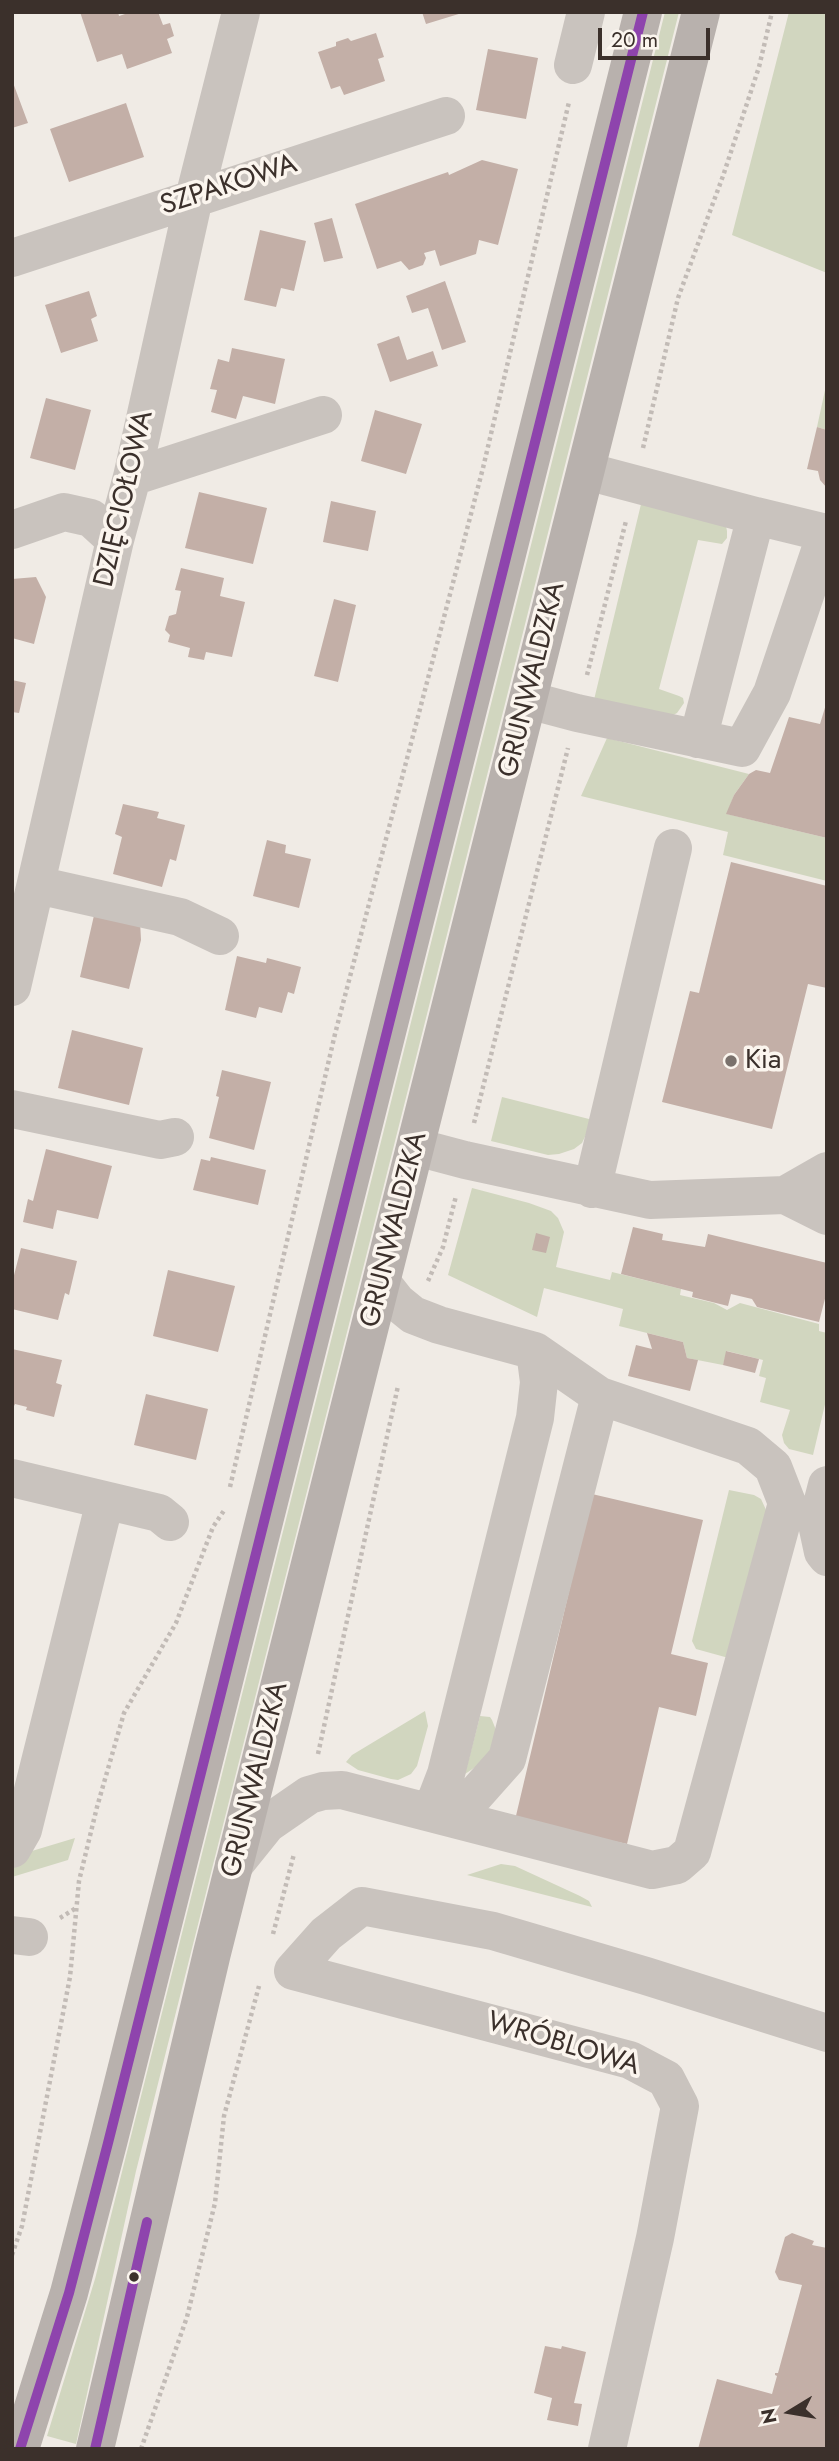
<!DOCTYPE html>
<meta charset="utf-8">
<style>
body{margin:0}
#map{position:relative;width:839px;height:2461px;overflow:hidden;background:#f0ebe5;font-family:Jost,sans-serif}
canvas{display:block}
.frame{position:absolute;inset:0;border:14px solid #3b302b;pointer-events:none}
.north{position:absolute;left:755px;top:2377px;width:70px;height:70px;-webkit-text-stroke:5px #fbf5ee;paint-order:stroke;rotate:259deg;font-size:19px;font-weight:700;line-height:28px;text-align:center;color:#3b302b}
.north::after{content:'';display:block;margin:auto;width:24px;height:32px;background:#3b302b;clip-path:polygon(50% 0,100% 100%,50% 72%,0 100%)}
.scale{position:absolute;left:598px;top:28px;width:112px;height:32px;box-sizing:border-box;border:4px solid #3b302b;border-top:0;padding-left:9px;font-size:21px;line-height:24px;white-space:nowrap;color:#3b302b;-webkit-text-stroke:5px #fbf5ee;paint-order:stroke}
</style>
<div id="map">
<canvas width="839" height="2461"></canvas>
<div class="frame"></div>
<div class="north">N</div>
<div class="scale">20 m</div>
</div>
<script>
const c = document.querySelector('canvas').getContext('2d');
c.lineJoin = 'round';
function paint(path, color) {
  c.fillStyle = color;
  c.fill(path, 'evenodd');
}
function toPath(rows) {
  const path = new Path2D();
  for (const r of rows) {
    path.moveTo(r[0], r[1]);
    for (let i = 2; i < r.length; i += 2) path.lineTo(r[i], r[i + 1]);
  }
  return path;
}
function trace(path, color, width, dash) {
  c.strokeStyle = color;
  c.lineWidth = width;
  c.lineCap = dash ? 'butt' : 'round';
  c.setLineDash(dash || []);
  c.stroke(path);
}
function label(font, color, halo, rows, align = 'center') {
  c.font = font + ' Jost,sans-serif';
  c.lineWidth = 7;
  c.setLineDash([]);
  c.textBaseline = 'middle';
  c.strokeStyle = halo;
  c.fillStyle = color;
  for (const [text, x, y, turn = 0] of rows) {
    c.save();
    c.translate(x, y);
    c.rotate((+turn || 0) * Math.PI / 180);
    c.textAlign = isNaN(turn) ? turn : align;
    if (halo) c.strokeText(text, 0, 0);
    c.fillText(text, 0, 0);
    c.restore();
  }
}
paint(toPath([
 [665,12,679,12,136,2171,76,2444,47,2436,95,2279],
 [789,12,827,12,827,273,732,235],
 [827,381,827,430,817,427],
 [642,500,726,526,727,531,727,538,722,544,698,540,659,689,679,696,683,698,684,703,677,713,667,718,593,704],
 [607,738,749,774,734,795,727,814,827,838,827,881,723,855,728,832,581,796],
 [502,1097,593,1120,582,1143,574,1149,559,1154,548,1155,491,1141],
 [472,1188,529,1203,551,1211,558,1218,564,1232,556,1267,610,1280,612,1272,681,1289,680,1295,714,1303,727,1310,740,1303,819,1324,819,1331,827,1333,827,1396,813,1455,789,1449,784,1443,782,1435,790,1410,760,1402,766,1378,759,1376,763,1360,727,1351,723,1365,687,1358,683,1342,619,1326,623,1309,544,1288,537,1317,448,1275],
 [729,1490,754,1495,761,1499,767,1512,731,1657,725,1657,696,1649,692,1641],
 [425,1711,428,1726,417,1766,411,1774,398,1780,391,1779,358,1770,346,1762,352,1755],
 [480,1716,490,1717,492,1720,496,1730,496,1742,483,1762,465,1774],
 [75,1838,68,1860,12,1877,12,1857],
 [501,1864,515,1866,580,1896,589,1901,592,1907,467,1875]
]), '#d1d6bf');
paint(toPath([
 [80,12,118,12,119,16,131,12,158,12,163,25,170,23,174,36,167,39,172,53,127,69,122,54,97,62],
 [422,12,462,12,462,13,426,24],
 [376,33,384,57,378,59,385,81,344,95,340,86,331,89,318,52,336,46,336,42,348,38,351,41],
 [488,49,538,58,526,119,476,110],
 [12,80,28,123,12,128],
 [126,103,144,157,69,182,50,129],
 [482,160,518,169,498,245,479,240,476,254,440,266,435,250,424,253,426,258,423,265,409,270,401,261,377,269,355,204,448,172,449,175],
 [332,218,343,258,324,262,314,223],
 [260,230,306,241,294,291,281,288,276,307,244,300],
 [445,281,466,342,442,350,428,308,412,313,406,296],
 [89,291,97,316,91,319,98,341,61,353,45,305],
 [399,336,407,360,433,351,438,366,390,382,377,344],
 [232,348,285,359,275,404,243,396,236,419,211,412,217,390,210,389,218,359,229,362],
 [46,398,91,410,75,470,30,458],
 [375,410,422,424,406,474,361,461],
 [817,427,827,430,827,488,820,480,818,471,807,469],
 [199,492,267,508,253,564,185,548],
 [331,501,376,511,368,551,323,542],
 [181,568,224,578,220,596,245,602,232,657,206,652,204,660,188,657,190,648,168,642,170,635,165,630,169,616,176,614,181,591,175,590],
 [36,577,46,597,34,644,12,638,12,579],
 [334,599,356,605,338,682,314,676],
 [12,680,26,683,19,713,12,712],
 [827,701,827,838,726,814,734,795,749,774,756,770,770,773,789,717,820,724],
 [123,804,159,812,157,818,185,825,176,861,170,859,162,887,113,874,122,837,115,834],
 [267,840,286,845,285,853,311,859,299,908,253,896],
 [731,862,827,886,827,988,808,984,772,1129,662,1102,690,991,699,993],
 [95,911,140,921,141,940,129,989,80,977],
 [237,956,266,963,267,958,301,967,294,994,288,992,282,1013,259,1007,256,1018,225,1010],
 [72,1030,143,1048,129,1105,58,1088],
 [222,1070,271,1082,254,1150,209,1138,219,1097,216,1096],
 [46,1149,112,1166,98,1219,57,1210,53,1229,23,1222,28,1199,33,1201],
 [211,1157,266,1170,258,1205,193,1190,201,1159,210,1161],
 [633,1227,663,1234,662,1240,705,1247,708,1234,827,1263,827,1291,819,1322,757,1307,752,1299,731,1294,728,1306,692,1297,693,1292,621,1274],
 [536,1233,550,1237,546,1253,532,1250],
 [21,1248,77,1261,69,1295,65,1293,58,1320,12,1309,12,1283],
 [168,1270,235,1286,218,1352,153,1336],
 [647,1333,683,1342,687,1358,698,1360,690,1391,628,1376,636,1345,652,1349],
 [12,1349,62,1360,56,1383,62,1385,54,1417,26,1410,27,1407,15,1404,12,1410],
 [726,1351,759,1359,755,1373,723,1365],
 [146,1394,208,1409,196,1460,134,1445],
 [592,1494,703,1520,671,1654,708,1663,696,1716,659,1707,627,1844,515,1820],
 [792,2233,814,2241,812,2245,827,2248,827,2449,698,2449,717,2379,772,2394,777,2376,775,2375,775,2373,778,2373,802,2285,779,2280,775,2272,785,2237],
 [545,2346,561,2349,562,2346,586,2352,574,2403,582,2404,578,2426,547,2420,552,2398,534,2393]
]), '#c3afa7');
trace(toPath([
 [643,448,678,298,723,176,759,67,772,12],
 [587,675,626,521],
 [474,1123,568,748],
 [428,1281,443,1247,456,1196],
 [230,1487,335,1034,483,468,569,102],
 [318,1754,398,1386],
 [60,1918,76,1908],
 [273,1934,294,1854],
 [12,2255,22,2226,70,1977,79,1881,97,1807,124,1713,176,1623,213,1527,225,1509],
 [141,2449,187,2317,215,2203,224,2116,259,1986]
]), '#c2bbb6', 4.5, [3.5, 3.5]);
trace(toPath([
 [573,65,586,12],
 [12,258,446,116],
 [586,471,756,516],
 [132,477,323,415],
 [12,530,64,512,91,518,115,540],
 [528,700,577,713,742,748,772,693,826,533,756,516,698,739],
 [37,885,180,917,220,936],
 [12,987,115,540,132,477,194,198,241,12],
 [12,1109,160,1140,175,1137],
 [416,1147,465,1160,650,1200,785,1195,827,1171],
 [592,1189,673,848],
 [785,1195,827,1216],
 [12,1478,159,1513,170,1522],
 [827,1485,817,1524,823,1552,827,1557],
 [431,1813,652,1870,677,1865,692,1852,787,1503,773,1467,748,1446,600,1396,535,1351],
 [431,1813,475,1795,507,1759,600,1396],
 [12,1849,23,1830,105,1501],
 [234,1865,267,1824,309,1795,323,1791,342,1790,431,1813,446,1774,535,1418,539,1382,535,1351,439,1325,413,1315,397,1302,382,1283],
 [12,1935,29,1937],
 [607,2449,655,2238,680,2106,666,2079,630,2060,293,1971,326,1934,362,1906,493,1931,646,1976,827,2033]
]), '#c9c3be', 38);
trace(toPath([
 [20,2449,69,2293,108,2143,643,12],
 [95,2449,212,1953,701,12]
]), '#b8b1ad', 38);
trace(toPath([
 [20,2449,69,2293,108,2143,643,12],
 [95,2449,147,2222]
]), '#8e44ad', 10);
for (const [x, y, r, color] of [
 [731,1061,7,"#7a716c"],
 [134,2277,6,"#3b302b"]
]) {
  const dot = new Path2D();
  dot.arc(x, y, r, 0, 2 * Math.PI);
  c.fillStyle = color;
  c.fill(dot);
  trace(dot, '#fbf5ee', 2.5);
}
label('28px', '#3b302b', '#fbf5ee', [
 ["SZPAKOWA",229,186,-18],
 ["DZIĘCIOŁOWA",125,499,-77],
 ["GRUNWALDZKA",533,680,-76],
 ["GRUNWALDZKA",395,1230,-76],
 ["GRUNWALDZKA",256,1780,-76],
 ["WRÓBLOWA",563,2045,17]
]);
label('28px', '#3b302b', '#fbf5ee', [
 ["Kia",745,1061]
], 'left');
</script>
